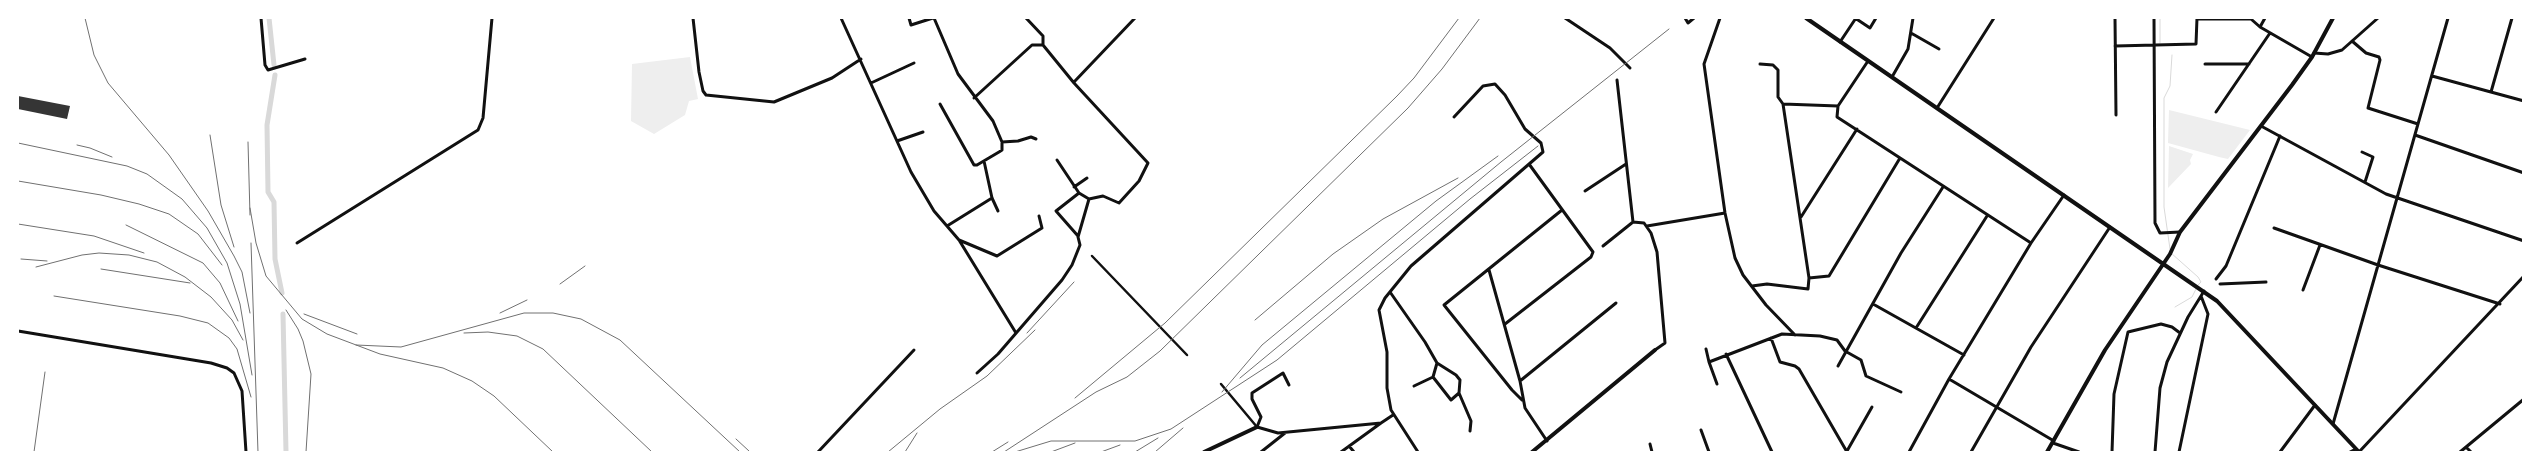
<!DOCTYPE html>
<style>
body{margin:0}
#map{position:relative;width:2541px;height:470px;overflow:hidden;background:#fff;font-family:"Fira Sans Condensed",sans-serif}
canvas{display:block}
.frame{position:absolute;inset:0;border:19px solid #fff;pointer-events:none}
</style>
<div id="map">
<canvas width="2541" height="470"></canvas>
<div class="frame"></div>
</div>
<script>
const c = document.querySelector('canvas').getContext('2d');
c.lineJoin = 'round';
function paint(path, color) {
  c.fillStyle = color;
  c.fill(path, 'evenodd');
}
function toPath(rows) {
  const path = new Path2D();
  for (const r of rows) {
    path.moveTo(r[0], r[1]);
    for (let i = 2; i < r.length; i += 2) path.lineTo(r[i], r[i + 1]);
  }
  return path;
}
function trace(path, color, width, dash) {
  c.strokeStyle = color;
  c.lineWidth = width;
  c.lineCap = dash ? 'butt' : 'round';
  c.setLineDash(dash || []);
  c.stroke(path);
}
paint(toPath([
 [690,57,698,99,689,101,685,115,654,134,631,121,632,64],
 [2169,110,2250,130,2228,159,2219,157,2168,143],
 [2169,146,2193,154,2190,160,2191,164,2168,188]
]), '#eee');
trace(toPath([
 [2160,18,2160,43],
 [2170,249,2164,207,2164,98,2170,86,2172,55],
 [2171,253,2198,277,2201,282,2198,285],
 [2175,307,2192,297,2196,289]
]), '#d9d9d9', 1);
trace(toPath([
 [269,18,274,65],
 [275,75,267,125,268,192,274,202,275,259,282,293],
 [283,314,286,452]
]), '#d9d9d9', 5);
paint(toPath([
 [18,96,70,106,67,119,18,109]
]), '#353535');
trace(toPath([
 [1092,256,1187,355],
 [1221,384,1257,427]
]), '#111', 2.5);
trace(toPath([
 [261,18,265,65,268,70,305,59],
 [693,18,699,72,703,91,706,95,774,102,832,78,861,59],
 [841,18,911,172,934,211,959,240,1016,333],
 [909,18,911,25,933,18],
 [934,18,958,74,993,121,1002,142,1018,141,1031,137,1036,139],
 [1026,18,1043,36,1043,45],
 [1565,18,1610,48,1630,68],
 [1685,18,1688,23,1694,18],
 [1720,18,1704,64,1725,213,1735,258,1743,275,1766,305,1795,335],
 [1855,18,1870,28,1876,18],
 [2115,18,2116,115],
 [2154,18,2155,223,2160,233,2180,232],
 [2197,19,2251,19,2260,27,2312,57],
 [2260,27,2265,18],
 [1911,33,1939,49],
 [2352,41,2366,53,2379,57,2380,60,2368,108,2418,124],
 [1840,42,1856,18],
 [2115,46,2196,44,2197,18],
 [2314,53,2328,54,2342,50,2378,18],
 [1868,61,1838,106,1837,117,2031,243],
 [1760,64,1773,65,1778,70,1778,97,1783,104],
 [2205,64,2249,64],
 [2432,76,2524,101],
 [1892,77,1908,49,1913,18],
 [1617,80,1633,222],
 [1074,82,1135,18],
 [871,83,914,63],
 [2491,92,2512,18],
 [974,98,1032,45,1043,45,1074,83,1148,163,1139,181,1119,203,1103,196,1089,199,1078,237,1080,245,1072,265,1062,280,998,354,977,373],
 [940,104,974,165,977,165,999,152,1002,150,1002,143],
 [1937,108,1994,18],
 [2216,112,2270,33],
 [2261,126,2386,194,2524,241],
 [2415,135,2524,173],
 [897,141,923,132],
 [2362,152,2373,157,2365,182],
 [1057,160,1079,193,1089,199],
 [984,161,992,198,998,211],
 [1074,187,1087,178],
 [1585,191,1626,164],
 [1801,217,1857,129],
 [947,226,992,198],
 [1647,226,1725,213],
 [2274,228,2378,265,2500,304],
 [1078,236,1056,211,1079,193],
 [959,240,997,256,1042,228,1039,216],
 [297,243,478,130,483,118,492,18],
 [1603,246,1633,222,1644,223,1651,233,1657,252,1665,343,1655,350],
 [1489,270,1520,381,1525,408,1547,441],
 [1809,278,1829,276,1900,158],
 [2216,279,2226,266,2280,136],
 [2220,284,2266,282],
 [1752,286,1767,284,1808,289,1809,278,1783,104,1838,106],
 [2303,290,2320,245],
 [1390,292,1425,342,1437,363,1456,375,1460,380,1459,393,1471,421,1470,431],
 [1873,304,1964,355],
 [1505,324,1591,257,1593,252,1529,164],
 [1916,328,1987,216],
 [18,331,211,363,227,368,234,373,242,391,246,452],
 [1771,338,1780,362,1795,366,1799,369,1847,452],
 [1706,349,1709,362],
 [1726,354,1772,452],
 [1838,366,1901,253,1943,187],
 [1433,377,1451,400,1459,393],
 [1949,379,2054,441],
 [1520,381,1616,303],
 [1717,384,1709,362,1782,334,1820,336,1837,340,1845,351,1861,360,1866,376,1901,392],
 [1289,385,1283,373,1252,393,1252,399,1261,417,1257,427,1278,433,1381,423,1393,415],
 [1414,386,1433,377,1437,363],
 [1522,400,1512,390,1444,305,1562,210],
 [2333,424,2448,18],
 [1701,430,1709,452],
 [2053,443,2079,452],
 [1650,444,1652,452],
 [1349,446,1354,452],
 [2466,447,2471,452],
 [1847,451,1872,407],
 [818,452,914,350],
 [1261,452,1285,433],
 [1341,452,1381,423],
 [1418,452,1391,410,1387,388,1387,352,1379,310,1385,298,1411,266,1543,152,1541,143,1525,129,1505,95,1495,84,1483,86,1454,117],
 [1909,452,1949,379,2031,243,2064,195],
 [1971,452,2031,347,2110,227],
 [2112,452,2114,394,2128,332,2161,324,2172,327,2180,333],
 [2155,452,2160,388,2167,362,2188,317,2201,296],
 [2179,452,2208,314,2201,296,2204,291],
 [2280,452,2315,405],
 [2350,452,2356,449],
 [2359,452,2524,276],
 [2460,452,2524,399]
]), '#111', 3);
trace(toPath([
 [1806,18,2217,301,2359,452],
 [1204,452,1257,427],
 [1532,452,1655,350],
 [2047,452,2105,350,2170,254,2180,232,2292,85,2312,57,2333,18]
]), '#111', 4);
trace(toPath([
 [85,18,94,55,108,83,169,155,208,211,234,256,242,272,250,313],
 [210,135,221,205,234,247],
 [248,142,250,215],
 [18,143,127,166,147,174,182,199,207,228,227,263,240,304,252,375],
 [77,145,90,148,112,157],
 [18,181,101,195,139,204,169,214,198,234,222,265],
 [250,208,256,243,266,276,302,319,327,334,380,354,443,368,472,381,494,396,553,452],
 [18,224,94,236,144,253],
 [126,225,203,263,220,283,238,321],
 [251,243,258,452],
 [21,259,47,261],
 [36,267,82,255,99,253,129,255,157,262,185,277,211,297,232,320,243,340],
 [101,269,190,283],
 [560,284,585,266],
 [54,296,180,316,208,323,229,338,237,349,251,397],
 [286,310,298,329,303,341,311,374,306,452],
 [500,313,527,300],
 [304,314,357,334],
 [1255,320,1333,254,1383,219,1458,178],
 [464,333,488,332,517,336,543,349,652,452],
 [1027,333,1074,282],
 [356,345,401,347,524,313,553,313,581,319,620,340,740,452],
 [1240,378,1501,162,1669,29],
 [1222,392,1262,345,1436,201,1498,156],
 [1075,398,1165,323,1397,96,1414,78,1459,18],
 [736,439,749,451],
 [34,452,45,372],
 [888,452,940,409,987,376,1035,330],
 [905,452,917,433],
 [992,452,1008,442],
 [1004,452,1096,392,1127,377,1160,351,1408,108,1442,69,1480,18],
 [1015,452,1051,441,1135,441,1171,429,1277,360,1470,199,1538,146],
 [1051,452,1075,443],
 [1101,452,1120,445],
 [1135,452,1158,438],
 [1155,452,1183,428]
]), '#707070', 1);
</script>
